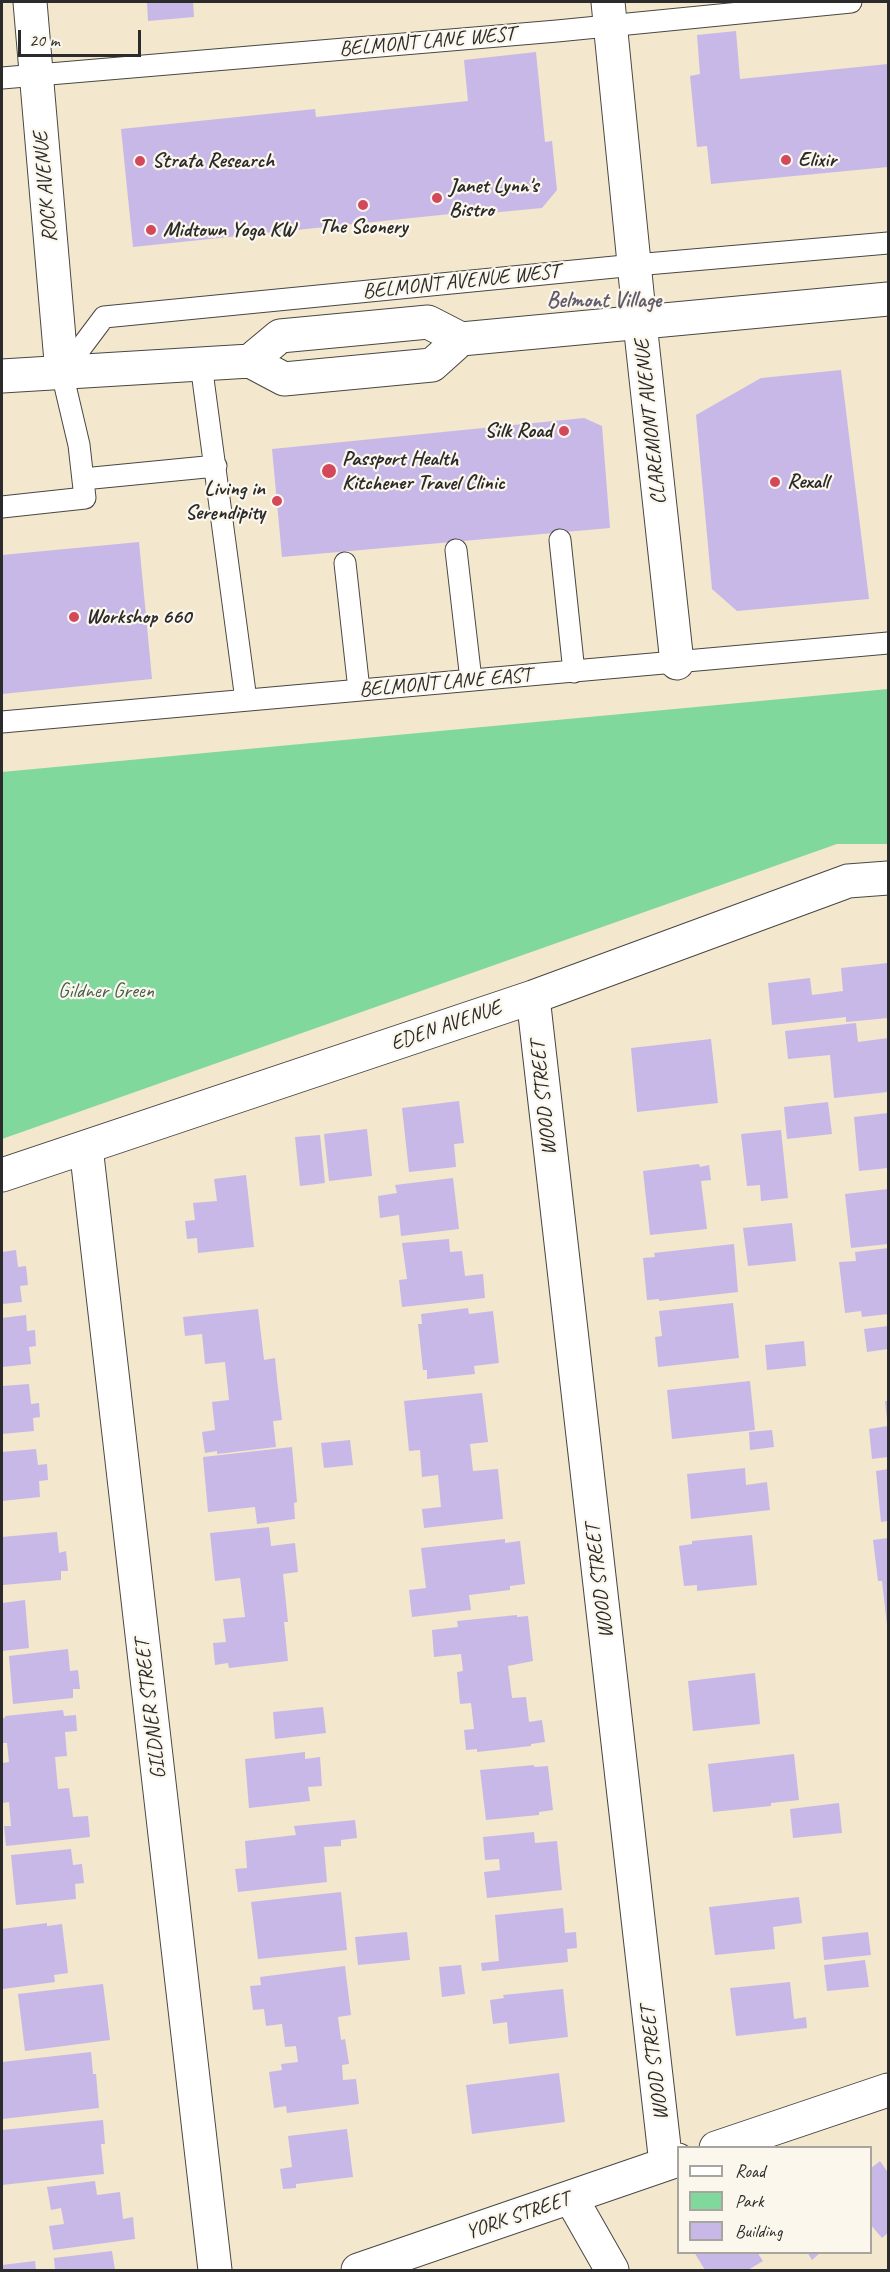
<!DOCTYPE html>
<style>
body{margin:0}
#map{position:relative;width:890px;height:2272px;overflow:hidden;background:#f3e7ce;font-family:Caveat,sans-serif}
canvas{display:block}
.frame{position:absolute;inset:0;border:3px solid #2b2b2b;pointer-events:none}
.legend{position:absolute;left:677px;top:2146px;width:195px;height:108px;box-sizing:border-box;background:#fbf7ec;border:2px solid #a8a59f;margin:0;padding:8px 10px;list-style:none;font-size:18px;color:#2b2b2b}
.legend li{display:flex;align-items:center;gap:12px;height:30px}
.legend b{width:30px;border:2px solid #a8a59f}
.scale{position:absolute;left:18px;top:30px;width:123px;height:27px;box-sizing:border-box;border:3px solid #2b2b2b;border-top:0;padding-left:8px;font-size:18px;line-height:21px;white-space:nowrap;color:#2b2b2b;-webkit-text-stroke:4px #fbf7ec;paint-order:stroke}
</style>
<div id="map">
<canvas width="890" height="2272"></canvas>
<div class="frame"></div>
<ul class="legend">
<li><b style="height:8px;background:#fff"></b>Road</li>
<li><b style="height:16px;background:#81d89d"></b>Park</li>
<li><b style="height:16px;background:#c8b8e7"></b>Building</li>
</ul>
<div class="scale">20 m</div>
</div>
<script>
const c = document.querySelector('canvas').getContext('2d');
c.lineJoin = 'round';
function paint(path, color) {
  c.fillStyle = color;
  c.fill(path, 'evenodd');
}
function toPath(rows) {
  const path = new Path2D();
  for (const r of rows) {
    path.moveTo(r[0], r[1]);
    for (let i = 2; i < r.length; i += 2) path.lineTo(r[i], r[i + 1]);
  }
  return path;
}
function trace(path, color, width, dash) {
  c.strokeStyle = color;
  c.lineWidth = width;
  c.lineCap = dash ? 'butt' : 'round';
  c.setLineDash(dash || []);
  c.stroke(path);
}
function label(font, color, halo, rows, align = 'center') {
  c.font = font + ' Caveat,sans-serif';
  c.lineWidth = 4.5;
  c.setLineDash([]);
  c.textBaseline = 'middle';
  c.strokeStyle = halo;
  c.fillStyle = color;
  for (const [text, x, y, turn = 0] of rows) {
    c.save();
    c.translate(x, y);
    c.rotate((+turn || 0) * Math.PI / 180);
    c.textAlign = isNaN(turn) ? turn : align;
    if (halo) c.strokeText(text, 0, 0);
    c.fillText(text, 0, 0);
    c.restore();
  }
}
paint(toPath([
 [888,689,888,844,837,844,2,1139,2,772]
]), '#81d89d');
paint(toPath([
 [147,2,193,2,194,17,148,21],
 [736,31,740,79,888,64,888,167,711,184,707,146,697,147,690,76,700,74,697,35],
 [536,52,545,142,552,141,557,190,542,208,479,214,479,211,133,247,121,129,315,109,316,117,468,101,464,60],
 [841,370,869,599,737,611,712,589,696,415,761,378],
 [584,418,602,426,610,528,282,557,272,449],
 [139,542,152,679,2,694,2,555],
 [888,963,888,1018,846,1022,846,1017,772,1025,768,983,810,978,812,995,843,991,841,968],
 [856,1023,858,1042,888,1038,888,1092,834,1098,830,1055,788,1059,785,1031],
 [711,1039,718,1103,637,1112,631,1048],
 [459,1101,464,1143,454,1144,456,1167,409,1172,402,1108],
 [828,1102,832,1134,787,1139,784,1107],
 [888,1113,888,1168,859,1171,854,1117],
 [367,1129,372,1176,329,1181,324,1134],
 [781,1130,788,1198,761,1201,760,1185,747,1186,741,1134],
 [320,1135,325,1183,300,1186,295,1137],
 [699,1164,700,1167,709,1165,711,1180,701,1181,707,1229,650,1235,643,1171],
 [246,1175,254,1247,198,1253,197,1238,187,1239,185,1221,195,1220,193,1203,217,1201,214,1179],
 [453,1178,459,1229,401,1236,399,1215,380,1218,378,1196,397,1193,395,1185],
 [888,1189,888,1244,851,1248,845,1194],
 [792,1223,796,1261,748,1266,743,1228],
 [449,1239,450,1252,462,1251,465,1276,483,1274,485,1298,402,1307,399,1280,407,1279,402,1243],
 [734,1244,738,1292,659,1301,659,1299,647,1300,643,1258,655,1257,654,1253],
 [888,1248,888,1314,862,1317,861,1311,845,1313,839,1262,856,1261,855,1252],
 [16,1250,18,1267,26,1266,28,1285,20,1286,22,1302,2,1304,2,1252],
 [733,1303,739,1358,658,1367,655,1337,662,1336,659,1311],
 [468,1308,469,1314,493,1311,499,1363,474,1366,475,1374,427,1379,427,1370,423,1370,418,1324,422,1324,421,1314],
 [258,1309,264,1360,275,1358,277,1379,282,1420,273,1421,276,1447,217,1454,217,1451,205,1453,202,1432,215,1430,212,1402,229,1400,225,1362,205,1364,202,1334,185,1336,183,1317],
 [26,1315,27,1331,35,1330,36,1346,29,1347,31,1364,2,1367,2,1318],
 [888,1326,888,1349,867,1352,864,1329],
 [804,1341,806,1366,767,1370,765,1345],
 [750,1381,755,1430,672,1439,667,1390],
 [29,1384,31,1404,39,1403,40,1417,33,1418,34,1431,2,1434,2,1386],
 [482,1393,488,1442,470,1444,473,1471,498,1469,503,1519,424,1528,422,1509,441,1507,438,1475,422,1477,420,1450,409,1451,404,1401],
 [885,1401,888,1401,888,1419,887,1419],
 [888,1426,888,1457,872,1459,869,1429],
 [772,1430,774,1447,750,1450,749,1432],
 [350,1440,353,1465,324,1468,321,1443],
 [292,1447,297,1502,294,1503,295,1519,257,1524,255,1507,208,1512,203,1457],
 [36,1449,38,1465,47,1464,48,1480,39,1481,40,1497,2,1501,2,1452],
 [745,1468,746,1485,767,1482,770,1510,691,1519,687,1474],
 [888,1469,888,1521,881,1522,876,1471],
 [269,1527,271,1546,295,1543,298,1572,283,1574,288,1622,284,1622,288,1661,229,1668,228,1663,215,1665,213,1643,226,1642,223,1619,245,1617,240,1578,215,1581,210,1533],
 [57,1532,59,1553,66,1551,68,1571,61,1571,61,1580,3,1585,2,1537],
 [752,1535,757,1585,697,1591,697,1585,684,1586,679,1546,692,1544,692,1541],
 [888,1538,888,1625,887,1625,882,1581,878,1581,873,1540],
 [505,1539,505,1543,520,1541,525,1584,510,1586,510,1590,469,1595,471,1610,412,1617,409,1590,426,1588,421,1548],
 [25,1600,29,1648,2,1651,2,1603],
 [517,1615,517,1617,528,1616,533,1661,508,1666,512,1698,526,1697,529,1722,542,1720,545,1742,531,1744,531,1746,477,1752,477,1749,466,1750,464,1730,474,1729,471,1703,460,1704,457,1672,463,1671,461,1654,434,1657,432,1630,458,1627,457,1621],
 [68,1649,70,1671,78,1670,80,1689,73,1689,73,1698,13,1704,9,1656],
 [755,1673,760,1724,693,1731,688,1681],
 [323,1707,326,1733,275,1739,273,1712],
 [63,1710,64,1716,76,1715,77,1731,65,1732,67,1756,55,1757,58,1789,69,1788,73,1817,88,1816,90,1837,6,1846,4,1826,11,1826,9,1802,2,1803,2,1763,9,1762,7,1743,2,1743,2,1718,5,1718,5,1716],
 [305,1752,305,1759,320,1757,322,1786,308,1787,310,1801,249,1808,245,1759],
 [794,1754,799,1800,771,1803,771,1806,713,1812,708,1764],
 [534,1765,534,1767,548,1766,553,1810,539,1812,539,1815,486,1820,480,1770],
 [839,1803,842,1833,793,1838,790,1809],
 [355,1820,357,1838,341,1840,341,1846,324,1847,327,1882,238,1892,235,1869,247,1868,245,1841,296,1835,294,1826],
 [534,1832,535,1843,557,1841,562,1890,487,1898,484,1872,500,1870,499,1859,485,1860,483,1837],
 [71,1849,73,1865,82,1864,84,1883,75,1884,76,1899,16,1905,11,1855],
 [341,1892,347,1950,258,1959,251,1902],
 [799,1897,802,1923,773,1927,775,1949,715,1955,709,1907],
 [563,1908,565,1933,576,1932,577,1948,567,1949,568,1962,482,1971,481,1963,499,1961,495,1915],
 [47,1923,47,1926,62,1924,68,1973,54,1975,55,1982,3,1989,2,1929],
 [407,1932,410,1960,358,1965,355,1937],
 [868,1932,871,1955,824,1960,822,1937],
 [865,1960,869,1987,827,1991,824,1965],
 [461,1965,465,1994,442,1997,439,1967],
 [345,1966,351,2015,338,2017,341,2040,345,2039,349,2064,342,2065,343,2080,356,2079,359,2104,287,2113,286,2106,274,2108,269,2072,282,2070,281,2064,298,2062,296,2046,285,2047,282,2024,266,2026,264,2009,253,2010,250,1986,261,1985,260,1977],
 [790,1982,794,2019,806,2017,807,2028,736,2036,730,1988],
 [103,1984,110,2040,25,2051,18,1994],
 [563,1989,568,2037,509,2044,507,2022,493,2024,490,2000,504,1998,503,1995],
 [91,2052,93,2074,96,2074,99,2108,2,2119,2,2062],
 [559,2073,565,2122,472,2134,466,2085],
 [103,2120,105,2144,101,2144,104,2174,2,2185,2,2130],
 [347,2129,353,2177,296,2184,296,2188,283,2189,280,2169,292,2167,288,2136],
 [880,2161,887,2171,888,2169,888,2233,882,2238,870,2224,870,2169],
 [95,2181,97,2195,120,2192,123,2219,133,2217,135,2239,53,2250,49,2226,64,2224,61,2208,51,2210,47,2187],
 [112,2251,115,2270,55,2270,54,2258],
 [694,2252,757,2252,763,2261,748,2270,715,2270,714,2269,705,2270],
 [807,2252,821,2252,812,2260],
 [35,2261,36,2270,2,2270,2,2265]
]), '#c8b8e7');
const lane = toPath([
 [2,78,557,31,851,2],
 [201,364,246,700],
 [83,479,216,466],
 [2,507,85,498,79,445,62,373,104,317,635,265,888,243],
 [560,540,574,672],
 [456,550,471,680],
 [345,563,359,690],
 [2,722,888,643]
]);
const street = toPath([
 [30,2,62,373],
 [608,2,640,323,677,663],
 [533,997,666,2164],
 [86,1147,215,2270],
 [2,1175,533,997,848,881,888,878],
 [716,2148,888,2090],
 [571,2198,612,2270],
 [358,2270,678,2160]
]);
const secondary = toPath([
 [250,361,280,336,365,328,428,322,461,339,888,299],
 [2,376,250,361,284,379,432,365,461,339]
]);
trace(lane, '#494743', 23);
trace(street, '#494743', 35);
trace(secondary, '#494743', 35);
trace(lane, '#fff', 21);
trace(street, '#fff', 33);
trace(secondary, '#fff', 33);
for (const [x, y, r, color] of [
 [786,160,6,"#d1495b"],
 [140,161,6,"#d1495b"],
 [437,198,6,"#d1495b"],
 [363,205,6,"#d1495b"],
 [151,230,6,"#d1495b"],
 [564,431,6,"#d1495b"],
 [329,471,8,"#d1495b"],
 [775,482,6,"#d1495b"],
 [277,501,6,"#d1495b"],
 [74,617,6,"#d1495b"]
]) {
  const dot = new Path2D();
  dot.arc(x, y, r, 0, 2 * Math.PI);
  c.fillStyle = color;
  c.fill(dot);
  trace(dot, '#fbf7ec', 2);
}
label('21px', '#2b2b2b', '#fbf7ec', [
 ["BELMONT LANE WEST",427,42,-5],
 ["ROCK AVENUE",46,187,-95],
 ["BELMONT AVENUE WEST",461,282,-6],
 ["CLAREMONT AVENUE",651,422,-96],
 ["BELMONT LANE EAST",445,683,-5],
 ["EDEN AVENUE",446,1026,-19],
 ["WOOD STREET",544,1098,-96],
 ["WOOD STREET",600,1581,-97],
 ["GILDNER STREET",151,1709,-97],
 ["WOOD STREET",655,2063,-97],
 ["YORK STREET",518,2216,-19]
]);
label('bold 21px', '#2b2b2b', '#fbf7ec', [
 ["Elixir",798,160],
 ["Strata Research",152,161],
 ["Janet Lynn's",449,186],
 ["Bistro",449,210],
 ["The Sconery",363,227,"center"],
 ["Midtown Yoga KW",163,230],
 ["Silk Road",552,431,"right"],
 ["Passport Health",342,459],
 ["Kitchener Travel Clinic",342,483],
 ["Rexall",787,482],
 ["Living in",265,489,"right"],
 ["Serendipity",265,513,"right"],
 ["Workshop 660",86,617]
], 'left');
label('21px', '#455f4d', '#fbf7ec', [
 ["Gildner Green",106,991]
]);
label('bold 22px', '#625c6d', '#fbf7ec', [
 ["Belmont Village",604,301]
]);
</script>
